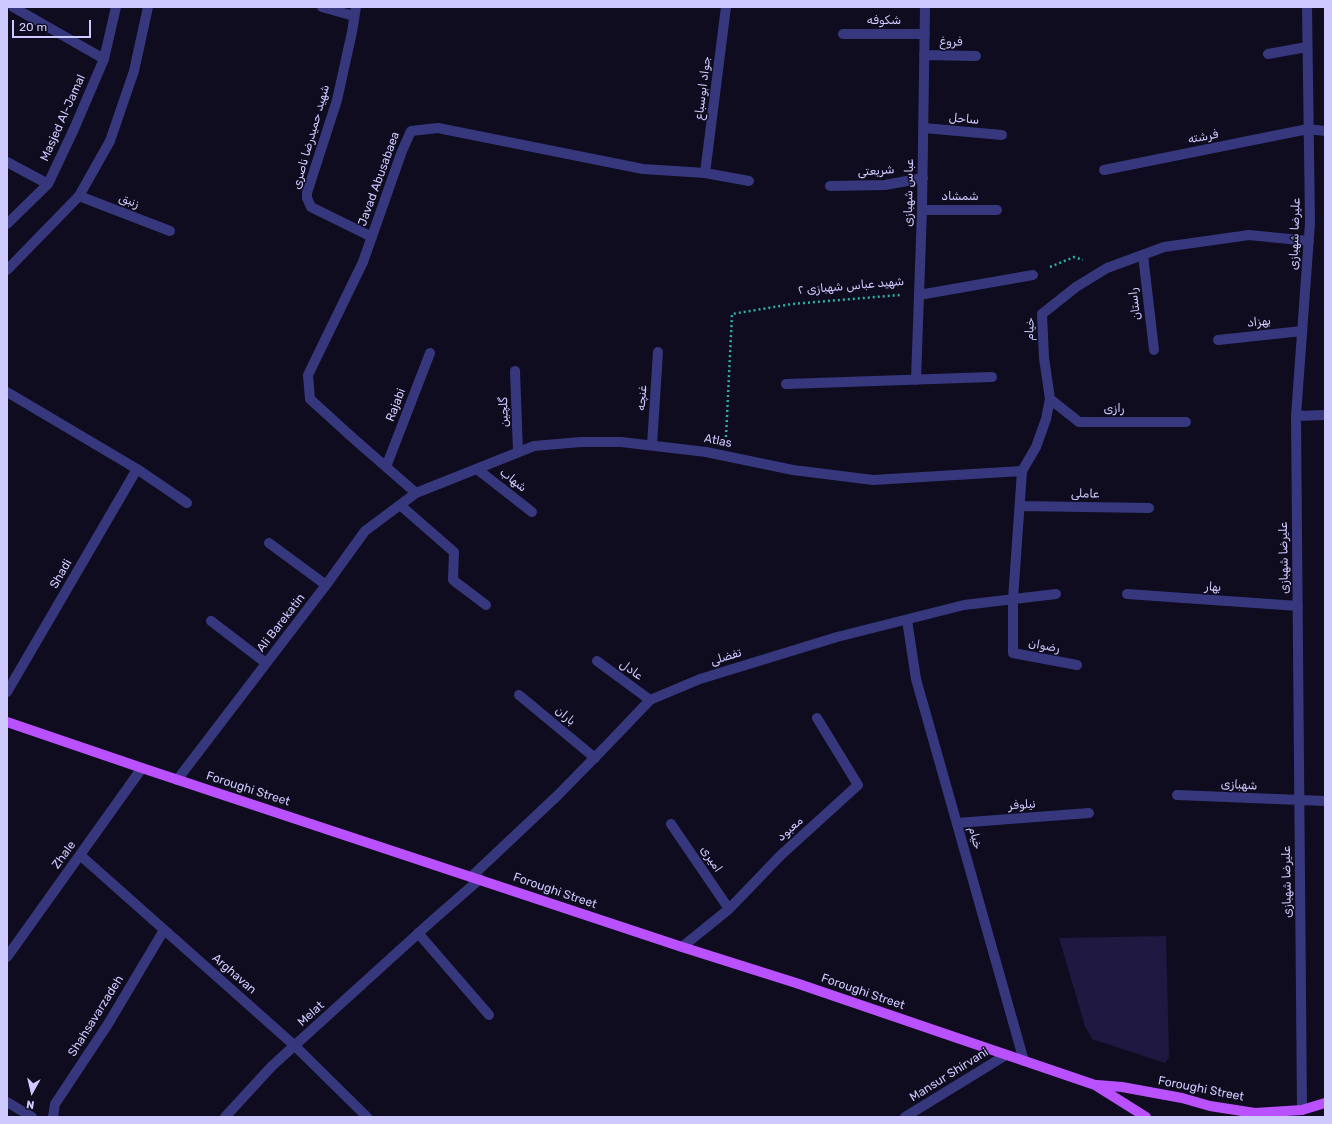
<!DOCTYPE html>
<meta charset="utf-8">
<style>
body{margin:0}
#map{position:relative;width:1332px;height:1124px;overflow:hidden;background:#0f0c1f;font-family:Rubik,sans-serif}
canvas{display:block}
.frame{position:absolute;inset:0;border:8px solid #cecaff;pointer-events:none}
.north{position:absolute;left:12px;top:1072px;width:40px;height:40px;-webkit-text-stroke:3px #0f0c1f;paint-order:stroke;rotate:188deg;font-size:11px;font-weight:700;line-height:16px;text-align:center;color:#cecaff}
.north::after{content:'';display:block;margin:auto;width:14px;height:18px;background:#cecaff;clip-path:polygon(50% 0,100% 100%,50% 72%,0 100%)}
.scale{position:absolute;left:12px;top:20px;width:79px;height:18px;box-sizing:border-box;border:2px solid #cecaff;border-top:0;padding-left:5px;font-size:12px;line-height:14px;white-space:nowrap;color:#cecaff;-webkit-text-stroke:3px #0f0c1f;paint-order:stroke}
</style>
<div id="map">
<canvas width="1332" height="1124"></canvas>
<div class="frame"></div>
<div class="north">N</div>
<div class="scale">20 m</div>
</div>
<script>
const c = document.querySelector('canvas').getContext('2d');
c.lineJoin = 'round';
function paint(path, color) {
  c.fillStyle = color;
  c.fill(path, 'evenodd');
}
function toPath(rows) {
  const path = new Path2D();
  for (const r of rows) {
    path.moveTo(r[0], r[1]);
    for (let i = 2; i < r.length; i += 2) path.lineTo(r[i], r[i + 1]);
  }
  return path;
}
function trace(path, color, width, dash) {
  c.strokeStyle = color;
  c.lineWidth = width;
  c.lineCap = dash ? 'butt' : 'round';
  c.setLineDash(dash || []);
  c.stroke(path);
}
function label(font, color, halo, rows, align = 'center') {
  c.font = font + ' Rubik,Vazirmatn,sans-serif';
  c.lineWidth = 3;
  c.setLineDash([]);
  c.textBaseline = 'middle';
  c.strokeStyle = halo;
  c.fillStyle = color;
  for (const [text, x, y, turn = 0] of rows) {
    c.save();
    c.translate(x, y);
    c.rotate((+turn || 0) * Math.PI / 180);
    c.textAlign = isNaN(turn) ? turn : align;
    if (halo) c.strokeText(text, 0, 0);
    c.fillText(text, 0, 0);
    c.restore();
  }
}
paint(toPath([
 [1166,936,1169,1057,1165,1063,1092,1039,1085,1026,1059,938]
]), '#1f1840');
trace(toPath([
 [1050,267,1074,257,1083,260],
 [726,437,732,314,792,304,900,295]
]), '#2cb0a5', 2.5, [2, 3]);
trace(toPath([
 [13,7,104,59],
 [322,7,354,16],
 [356,7,352,32,337,100,307,193,307,198,311,207,372,237],
 [843,34,925,34],
 [1268,54,1307,47],
 [924,55,976,56],
 [924,128,1002,135],
 [7,162,48,184],
 [1104,170,1308,129,1325,131],
 [705,173,726,7],
 [830,186,885,185,923,178],
 [79,196,170,231],
 [922,210,997,210],
 [7,224,48,184,74,129,104,59,116,7],
 [1143,255,1154,350],
 [7,270,79,196,110,141,134,71,148,7],
 [919,295,1033,275],
 [1218,340,1302,331],
 [515,371,518,452],
 [916,380,922,210,925,7],
 [786,384,992,377],
 [7,392,137,469,187,503],
 [1050,399,1079,422,1186,422],
 [1296,416,1325,415],
 [652,445,658,352],
 [386,467,430,353],
 [477,469,532,512],
 [416,493,354,439,310,399,308,375,363,262,402,151,411,131,438,128,643,169,705,173,749,181],
 [400,505,454,552,453,580,486,605],
 [1020,506,1149,508],
 [269,543,326,585],
 [1127,594,1298,606],
 [907,620,916,679,1024,1061],
 [211,621,266,663],
 [597,661,650,700],
 [1077,665,1013,653,1013,599,1022,471,1036,447,1046,419,1050,399,1044,358,1042,314,1076,287,1107,268,1164,247,1249,235,1309,241],
 [7,692,137,469],
 [519,695,595,758],
 [177,780,326,585,365,531,416,493,534,446,581,442,621,442,706,452,793,470,873,480,1022,471],
 [1177,795,1325,801],
 [957,823,1089,813],
 [671,824,729,909],
 [80,855,295,1046,367,1117],
 [471,877,558,795,608,744,650,700,700,679,837,637,964,605,1056,594],
 [418,933,489,1015],
 [682,947,729,909,781,855,858,785,817,718],
 [7,957,142,768],
 [7,1102,32,1117],
 [1302,1110,1296,416,1310,223,1307,7],
 [53,1117,55,1104,108,1024,164,930],
 [225,1117,272,1066,433,920,480,879],
 [905,1117,1006,1055]
]), '#37377e', 10);
trace(toPath([
 [7,722,142,768,682,947,796,983,1095,1085,1146,1117],
 [1097,1085,1122,1087,1182,1098,1210,1106,1255,1113,1302,1110,1325,1103]
]), '#b951ff', 10);
label('12px', '#cecaff', '#0f0c1f', [
 ["شکوفه",884,21],
 ["فروغ",951,42,1],
 ["جواد ابوسباع",703,88,-83],
 ["Masjed Al-Jamal",63,118,-66],
 ["ساحل",964,119,5],
 ["شهید حمیدرضا ناصری",311,137,-74],
 ["فرشته",1203,137,-11],
 ["شریعتی",876,171,-4],
 ["Javad Abusabaea",379,179,-70],
 ["عباس شهبازی",909,193,-89],
 ["شمشاد",960,197],
 ["زنبق",129,201,21],
 ["علیرضا شهبازی",1295,234,-88],
 ["شهید عباس شهبازی ۲",851,286,-5],
 ["راستان",1135,304,-97],
 ["بهزاد",1259,322,-6],
 ["خیام",1030,329,-88],
 ["غنچه",642,398,-86],
 ["Rajabi",396,405,-69],
 ["رازی",1114,409],
 ["گلچین",504,412,-92],
 ["Atlas",718,441,11],
 ["شهاب",513,480,38],
 ["عاملی",1085,494,1],
 ["علیرضا شهبازی",1284,558,-91],
 ["Shadi",61,574,-60],
 ["بهار",1213,587,4],
 ["Ali Barekatin",281,623,-52],
 ["رضوان",1044,646,10],
 ["تفضلی",726,657,-17],
 ["عادل",631,670,36],
 ["باران",565,716,39],
 ["شهبازی",1239,785,3],
 ["Foroughi Street",248,789,18],
 ["نیلوفر",1022,805,-4],
 ["معبود",790,829,-42],
 ["خیام",975,838,75],
 ["Zhale",64,855,-54],
 ["امیری",711,859,56],
 ["علیرضا شهبازی",1287,882,-91],
 ["Foroughi Street",555,891,19],
 ["Arghavan",234,974,41],
 ["Foroughi Street",863,992,19],
 ["Melat",311,1014,-42],
 ["Shahsavarzadeh",96,1016,-58],
 ["Mansur Shirvani",949,1075,-32],
 ["Foroughi Street",1201,1089,11]
]);
</script>
